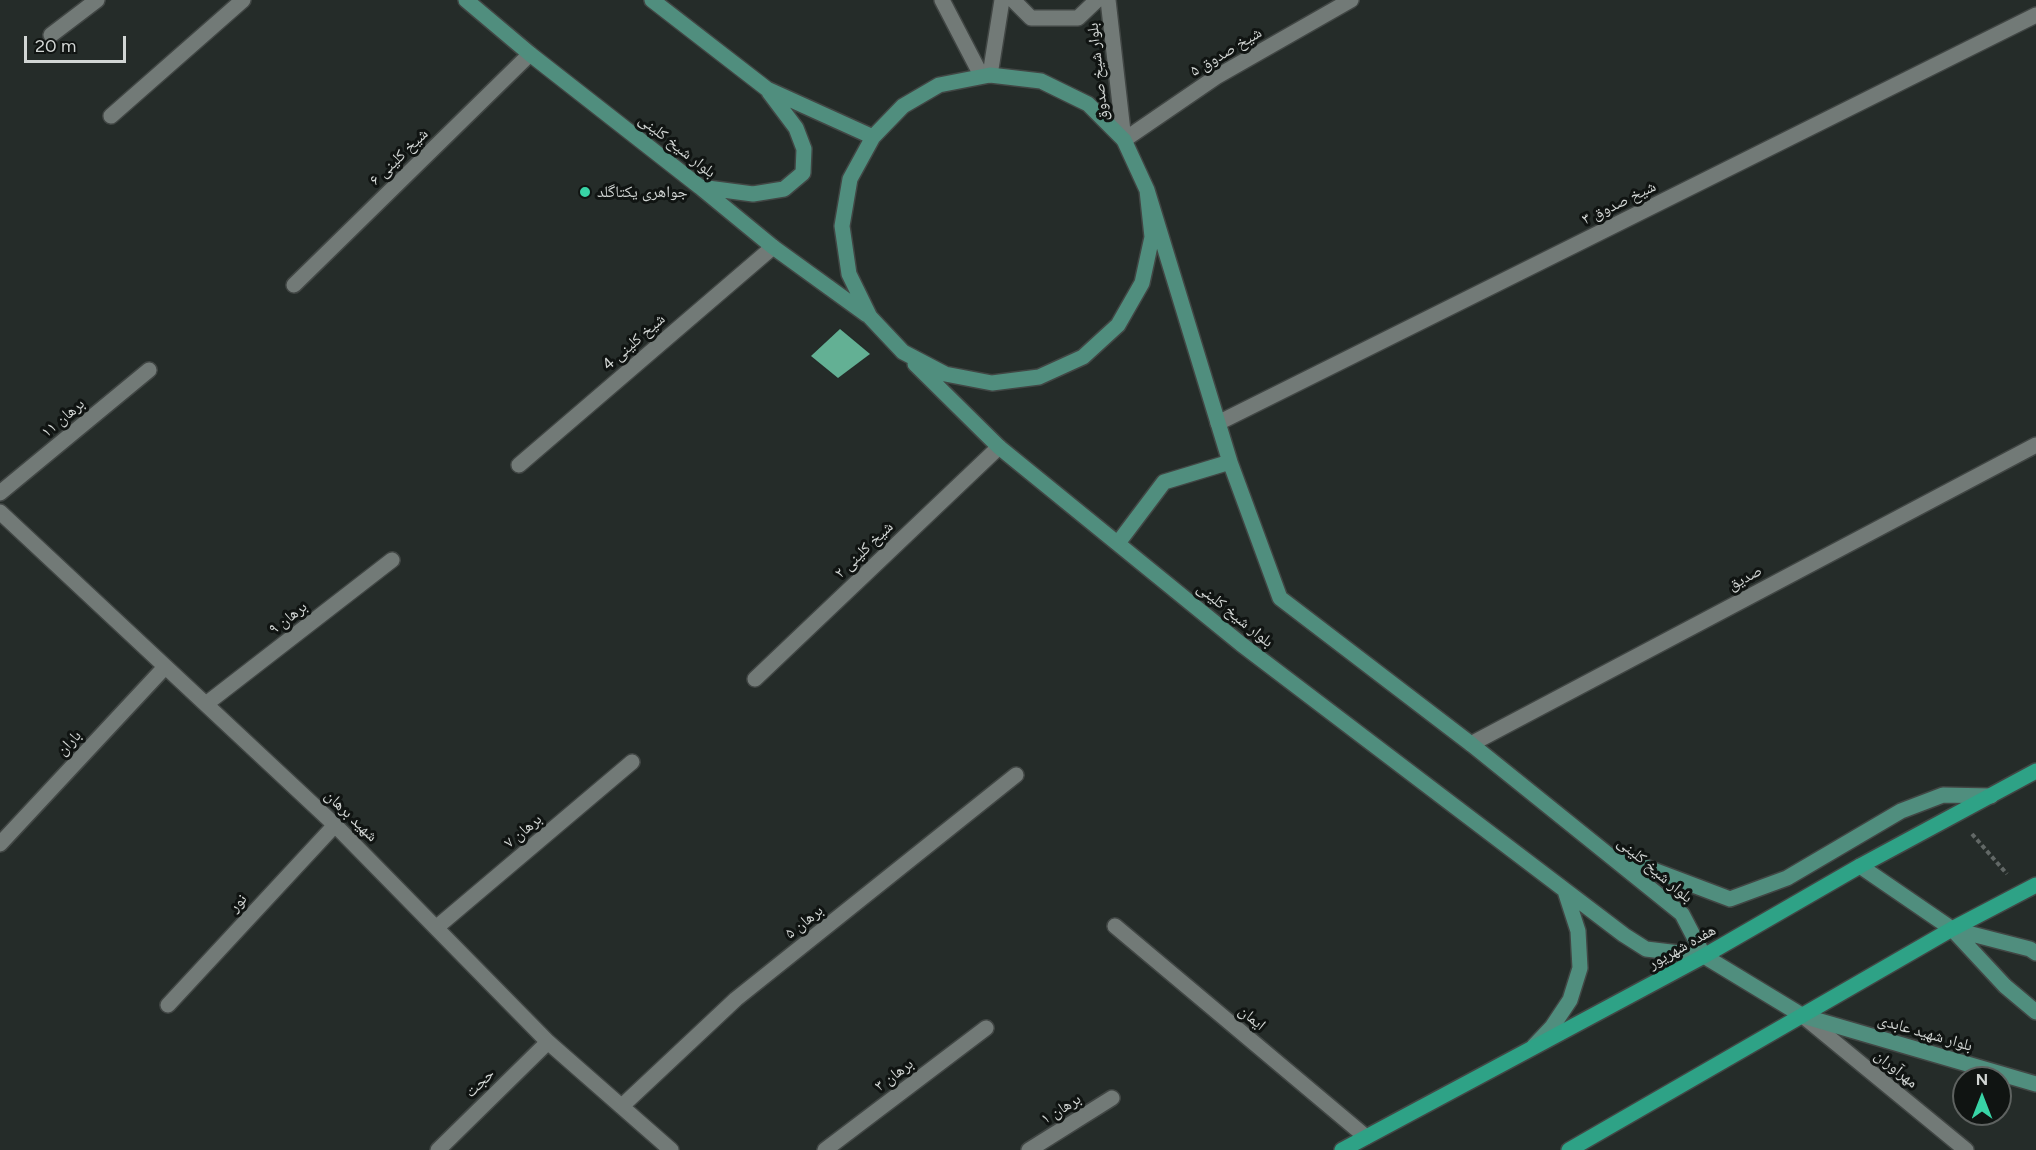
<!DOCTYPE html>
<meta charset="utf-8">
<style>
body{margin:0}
#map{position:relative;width:2036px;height:1150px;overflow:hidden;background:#252c29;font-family:Figtree,sans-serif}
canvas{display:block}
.north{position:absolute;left:1952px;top:1066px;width:60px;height:60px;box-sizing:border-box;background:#101412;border:2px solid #5e6260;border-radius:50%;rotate:0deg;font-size:16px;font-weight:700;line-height:24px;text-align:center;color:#d2d6d4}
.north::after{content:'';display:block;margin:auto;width:21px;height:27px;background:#38d4a6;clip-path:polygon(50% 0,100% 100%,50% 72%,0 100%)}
.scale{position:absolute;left:24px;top:36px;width:102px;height:27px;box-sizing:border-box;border:3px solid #d2d6d4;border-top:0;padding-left:8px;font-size:18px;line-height:21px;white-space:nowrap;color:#d2d6d4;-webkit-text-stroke:4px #101412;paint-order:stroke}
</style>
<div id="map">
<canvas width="2036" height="1150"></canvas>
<div class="north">N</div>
<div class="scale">20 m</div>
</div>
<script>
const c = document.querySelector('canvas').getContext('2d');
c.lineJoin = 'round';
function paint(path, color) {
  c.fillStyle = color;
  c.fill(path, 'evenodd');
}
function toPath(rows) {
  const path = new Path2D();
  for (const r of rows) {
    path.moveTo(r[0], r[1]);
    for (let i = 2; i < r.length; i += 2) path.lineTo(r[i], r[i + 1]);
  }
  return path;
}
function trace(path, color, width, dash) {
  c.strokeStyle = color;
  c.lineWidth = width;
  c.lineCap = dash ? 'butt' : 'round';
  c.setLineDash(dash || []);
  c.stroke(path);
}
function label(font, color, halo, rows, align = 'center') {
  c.font = font + ' Figtree,"Noto Naskh Arabic",sans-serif';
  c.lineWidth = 6;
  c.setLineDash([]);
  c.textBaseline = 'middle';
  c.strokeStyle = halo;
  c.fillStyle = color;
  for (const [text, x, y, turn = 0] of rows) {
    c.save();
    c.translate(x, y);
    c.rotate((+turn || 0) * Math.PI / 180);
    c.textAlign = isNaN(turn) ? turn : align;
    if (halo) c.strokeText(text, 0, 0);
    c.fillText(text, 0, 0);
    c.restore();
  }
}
paint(toPath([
 [840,329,870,354,838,378,811,356]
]), '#63b094');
const minor = toPath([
 [942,0,981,75],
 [51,35,97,0],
 [111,116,243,0],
 [1124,140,1216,77,1351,0],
 [294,285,530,54],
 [1218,423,2036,15],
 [519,465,773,247],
 [0,493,149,370],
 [0,512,335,825,548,1042,671,1150],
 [755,679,999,447],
 [206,704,392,560],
 [1471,744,2036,445],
 [0,844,165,667],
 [1115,926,1366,1137],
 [437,927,632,762],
 [168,1005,335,825],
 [1803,1016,1966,1150],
 [622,1106,736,999,1016,775],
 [438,1150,548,1042],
 [825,1150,986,1028],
 [1029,1150,1112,1098]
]);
const tertiary = toPath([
 [1013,0,1031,18,1078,18,1097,0],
 [1108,0,1124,140],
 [990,75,1002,0]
]);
const secondary = toPath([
 [466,0,530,54,700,187,773,247,867,315],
 [652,0,767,89,873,137],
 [700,187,753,194,784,189,803,173,804,149,796,128,769,92],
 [1147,190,1152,237,1142,283,1118,325,1083,357,1039,377,992,383,945,374,903,352,870,317,849,274,842,226,850,179,873,137,903,106,939,85,990,75,1041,81,1088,104,1124,140,1147,190,1230,462,1280,598,1471,744,1682,914,1704,956],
 [915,364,999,447,1241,644,1624,935,1646,949,1704,956,1803,1016,2036,1084],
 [1118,543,1164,482,1230,462],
 [1619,857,1730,899,1787,878,1901,811,1943,795,1991,796],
 [1860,866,1952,929,2005,986,2036,1012],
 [1952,929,2030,949,2036,953],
 [1534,1046,1552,1027,1570,1000,1580,968,1578,931,1565,891]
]);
const primary = toPath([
 [1342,1150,1704,956,1860,866,2036,771],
 [1569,1150,1952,929,2036,885]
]);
trace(minor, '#414644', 18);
trace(tertiary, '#414644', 18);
trace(secondary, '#414644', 18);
trace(primary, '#414644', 18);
trace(toPath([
 [1972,834,2007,874]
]), '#626866', 4, [4.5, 3]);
trace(minor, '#727a77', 15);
trace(tertiary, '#727a77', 15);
trace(secondary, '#508e7e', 15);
trace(primary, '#2ea286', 15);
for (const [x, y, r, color] of [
 [585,192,6,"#38d4a6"]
]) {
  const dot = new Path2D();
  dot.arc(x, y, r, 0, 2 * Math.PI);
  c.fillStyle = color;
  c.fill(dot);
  trace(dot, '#101412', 2);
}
label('16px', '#d2d6d4', '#101412', [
 ["شیخ صدوق ۵",1226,52,-31],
 ["بلوار شیخ صدوق",1098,72,-96],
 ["بلوار شیخ کلینی",677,146,38],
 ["شیخ کلینی ۶",399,157,-44],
 ["شیخ صدوق ۳",1619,203,-26],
 ["شیخ کلینی 4",634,342,-41],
 ["برهان ۱۱",63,418,-40],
 ["شیخ کلینی ۲",864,550,-44],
 ["صدیق",1745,578,-28],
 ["بلوار شیخ کلینی",1235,615,39],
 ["برهان ۹",288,618,-38],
 ["باران",69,743,-47],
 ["شهید برهان",351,816,44],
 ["برهان ۷",523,831,-40],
 ["بلوار شیخ کلینی",1655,870,40],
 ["نور",238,903,-47],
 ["برهان ۵",804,922,-39],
 ["هفده شهریور",1682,947,-29],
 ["ایمان",1252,1018,40],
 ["بلوار شهید عابدی",1925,1033,16],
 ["مهرآوران",1896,1069,39],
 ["برهان ۳",894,1075,-37],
 ["حجت",480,1083,-44],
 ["برهان ۱",1061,1109,-32]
]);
label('16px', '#d2d6d4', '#101412', [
 ["جواهری یکتاگلد",597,192]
], 'left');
</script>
